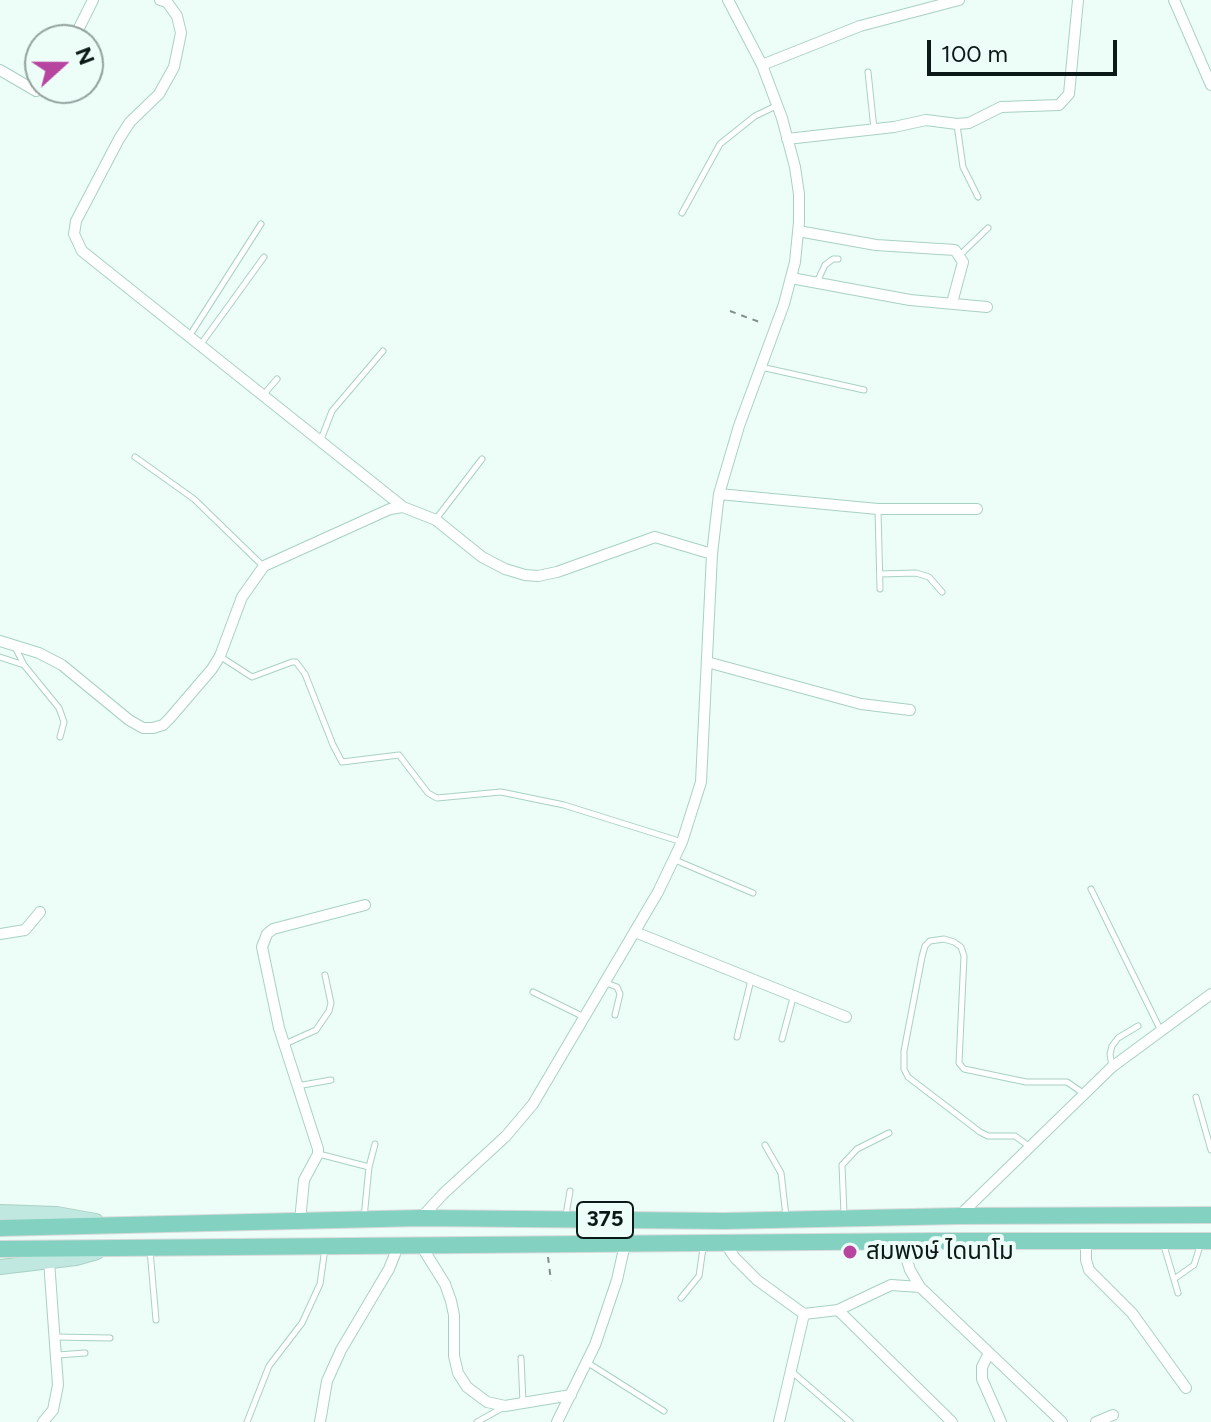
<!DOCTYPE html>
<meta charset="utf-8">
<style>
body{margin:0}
#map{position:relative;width:1211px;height:1422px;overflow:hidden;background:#edfdf8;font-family:Figtree,sans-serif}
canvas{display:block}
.north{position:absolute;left:24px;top:24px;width:80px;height:80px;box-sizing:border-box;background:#edfdf8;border:2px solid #93a29e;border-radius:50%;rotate:69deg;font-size:22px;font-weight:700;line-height:32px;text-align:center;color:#0b1a16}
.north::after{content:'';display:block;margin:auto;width:28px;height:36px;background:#b745a0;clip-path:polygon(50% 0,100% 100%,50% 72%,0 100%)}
.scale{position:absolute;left:927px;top:40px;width:190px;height:36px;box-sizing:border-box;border:4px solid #0b1a16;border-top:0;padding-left:10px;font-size:24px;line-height:28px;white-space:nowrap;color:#0b1a16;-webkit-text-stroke:6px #edfdf8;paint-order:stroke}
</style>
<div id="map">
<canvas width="1211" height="1422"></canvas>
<div class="north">N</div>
<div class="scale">100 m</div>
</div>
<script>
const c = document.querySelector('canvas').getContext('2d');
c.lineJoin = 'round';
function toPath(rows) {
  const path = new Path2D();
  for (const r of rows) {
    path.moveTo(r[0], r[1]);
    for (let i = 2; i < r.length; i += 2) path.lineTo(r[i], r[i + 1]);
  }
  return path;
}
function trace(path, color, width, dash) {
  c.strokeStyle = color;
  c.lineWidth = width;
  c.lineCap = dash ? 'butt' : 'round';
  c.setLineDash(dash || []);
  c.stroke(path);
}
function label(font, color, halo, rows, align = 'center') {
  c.font = font + ' Figtree,"Noto Sans Thai",sans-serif';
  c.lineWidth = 8;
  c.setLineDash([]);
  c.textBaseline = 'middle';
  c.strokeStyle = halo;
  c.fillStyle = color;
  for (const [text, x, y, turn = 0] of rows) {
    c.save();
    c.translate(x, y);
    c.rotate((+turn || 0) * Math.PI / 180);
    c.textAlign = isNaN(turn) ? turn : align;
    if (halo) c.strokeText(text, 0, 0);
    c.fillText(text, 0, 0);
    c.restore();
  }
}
const lane = toPath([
 [868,72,874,129],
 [957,125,963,167,978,197],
 [682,213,720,144,755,116,776,106],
 [960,255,988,228],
 [817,282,825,265,833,259,838,259],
 [190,335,261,224],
 [201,344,264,257],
 [761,367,864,390],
 [264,394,277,379],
 [320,442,332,411,383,351],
 [135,457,194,499,263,566],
 [878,510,880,589],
 [436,519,482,459],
 [880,574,916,573,929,577,942,592],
 [14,645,24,665,59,708,64,722,60,737],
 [0,657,24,665],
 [221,657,252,677,292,662,296,662,305,674,333,745,342,762,399,755,428,793,437,798,501,792,564,805,682,842],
 [675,860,753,893],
 [1091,889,1161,1031],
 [606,983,617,987,620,994,615,1015],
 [533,992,584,1017],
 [737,1037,751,980],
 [782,1039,793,998],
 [285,1044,316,1030,329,1011,331,1003,325,975],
 [1112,1067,1110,1054,1112,1046,1118,1038,1138,1026],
 [297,1086,331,1080],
 [1196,1097,1211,1150],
 [765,1145,781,1173,786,1216],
 [1030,1147,1015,1136,988,1136,980,1132,908,1077,904,1069,904,1051,922,957,925,946,930,941,944,939,954,942,961,947,964,956,959,1063,964,1069,1026,1082,1067,1082,1083,1093],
 [319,1154,369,1167,375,1144],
 [844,1214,842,1165,857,1149,889,1133],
 [566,1215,570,1191],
 [364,1218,369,1167],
 [1164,1246,1178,1293],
 [150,1250,156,1320],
 [1174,1279,1194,1265,1200,1246],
 [681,1298,699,1276,703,1248],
 [56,1337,110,1338],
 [58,1355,85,1353],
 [521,1358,523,1403],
 [588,1363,664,1411],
 [791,1371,850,1422],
 [247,1422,269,1366,302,1323,320,1284,325,1248],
 [477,1422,504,1407]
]);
const street = toPath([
 [160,0,167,2,177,16,181,33,174,67,159,94,130,122,119,139,76,221,74,234,82,251,403,507],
 [1174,0,1211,85],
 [73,40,93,0],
 [762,65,860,26,959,0],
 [0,70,36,91,45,88],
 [787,139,894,127,926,120,957,124,969,123,1001,107,1059,105,1069,94,1078,0],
 [798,231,876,245,955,250,963,262,952,303],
 [791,278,910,300,987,307],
 [719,494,878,509,977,509],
 [0,641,39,653,62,665,129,720,143,728,153,728,163,725,170,718,212,669,220,656,242,597,264,566,390,509,403,507,436,520,482,557,505,569,525,575,538,576,557,572,655,537,712,554],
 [707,662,861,704,910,710],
 [635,932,846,1017],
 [0,934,25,930,40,912],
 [960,1215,1112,1067,1211,994],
 [421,1218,443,1194,506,1136,533,1104,658,892,682,842,701,782,712,554,719,494,739,426,784,304,795,262,799,222,799,194,795,167,782,118,762,65,728,0],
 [300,1221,304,1180,318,1154,318,1149,279,1028,262,947,267,934,273,929,365,905],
 [1086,1241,1086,1260,1089,1270,1132,1313,1186,1388],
 [901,1242,910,1270,920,1287,1062,1422],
 [725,1243,735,1258,757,1280,804,1314,779,1422],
 [420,1244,445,1284,451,1301,454,1315,454,1356,458,1373,467,1387,487,1402,505,1406,571,1395],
 [838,1310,891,1285,920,1287],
 [804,1314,838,1310,952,1422],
 [989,1353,982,1367,982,1379,1001,1422],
 [43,1422,53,1410,58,1385,49,1261],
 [320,1422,327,1381,341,1350,389,1269,395,1254,395,1245],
 [557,1422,595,1345,617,1280,625,1244],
 [1096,1422,1113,1415]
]);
const secondary = toPath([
 [0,1212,57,1214,96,1221],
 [0,1267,76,1258,97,1252]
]);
const primary = toPath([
 [0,1228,421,1218,724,1221,959,1216,1211,1215],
 [0,1249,934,1241,1211,1241]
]);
trace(lane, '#a8d1c4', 7);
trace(street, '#a8d1c4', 12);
trace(secondary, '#a8d1c4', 16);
trace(primary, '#d8dada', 18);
trace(toPath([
 [730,311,762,323],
 [548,1257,551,1281]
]), '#808f8b', 2, [6, 6]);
trace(lane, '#fff', 5);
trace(street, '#fff', 10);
trace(secondary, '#c1e8e0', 14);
trace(primary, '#83d1c1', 16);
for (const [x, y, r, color] of [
 [850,1252,8,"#b745a0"]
]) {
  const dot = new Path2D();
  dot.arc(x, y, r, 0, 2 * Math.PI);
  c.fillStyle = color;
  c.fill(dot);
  trace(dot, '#edfdf8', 3);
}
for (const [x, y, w] of [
 [605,1220,56]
]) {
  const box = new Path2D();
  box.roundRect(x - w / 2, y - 18, w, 36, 6);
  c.fillStyle = '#edfdf8';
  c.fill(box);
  trace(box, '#0b1a16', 2);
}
label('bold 22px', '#0b1a16', null, [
 ["375",605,1220]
]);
label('24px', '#0b1a16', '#edfdf8', [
 ["สมพงษ์ ไดนาโม",866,1252]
], 'left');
</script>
